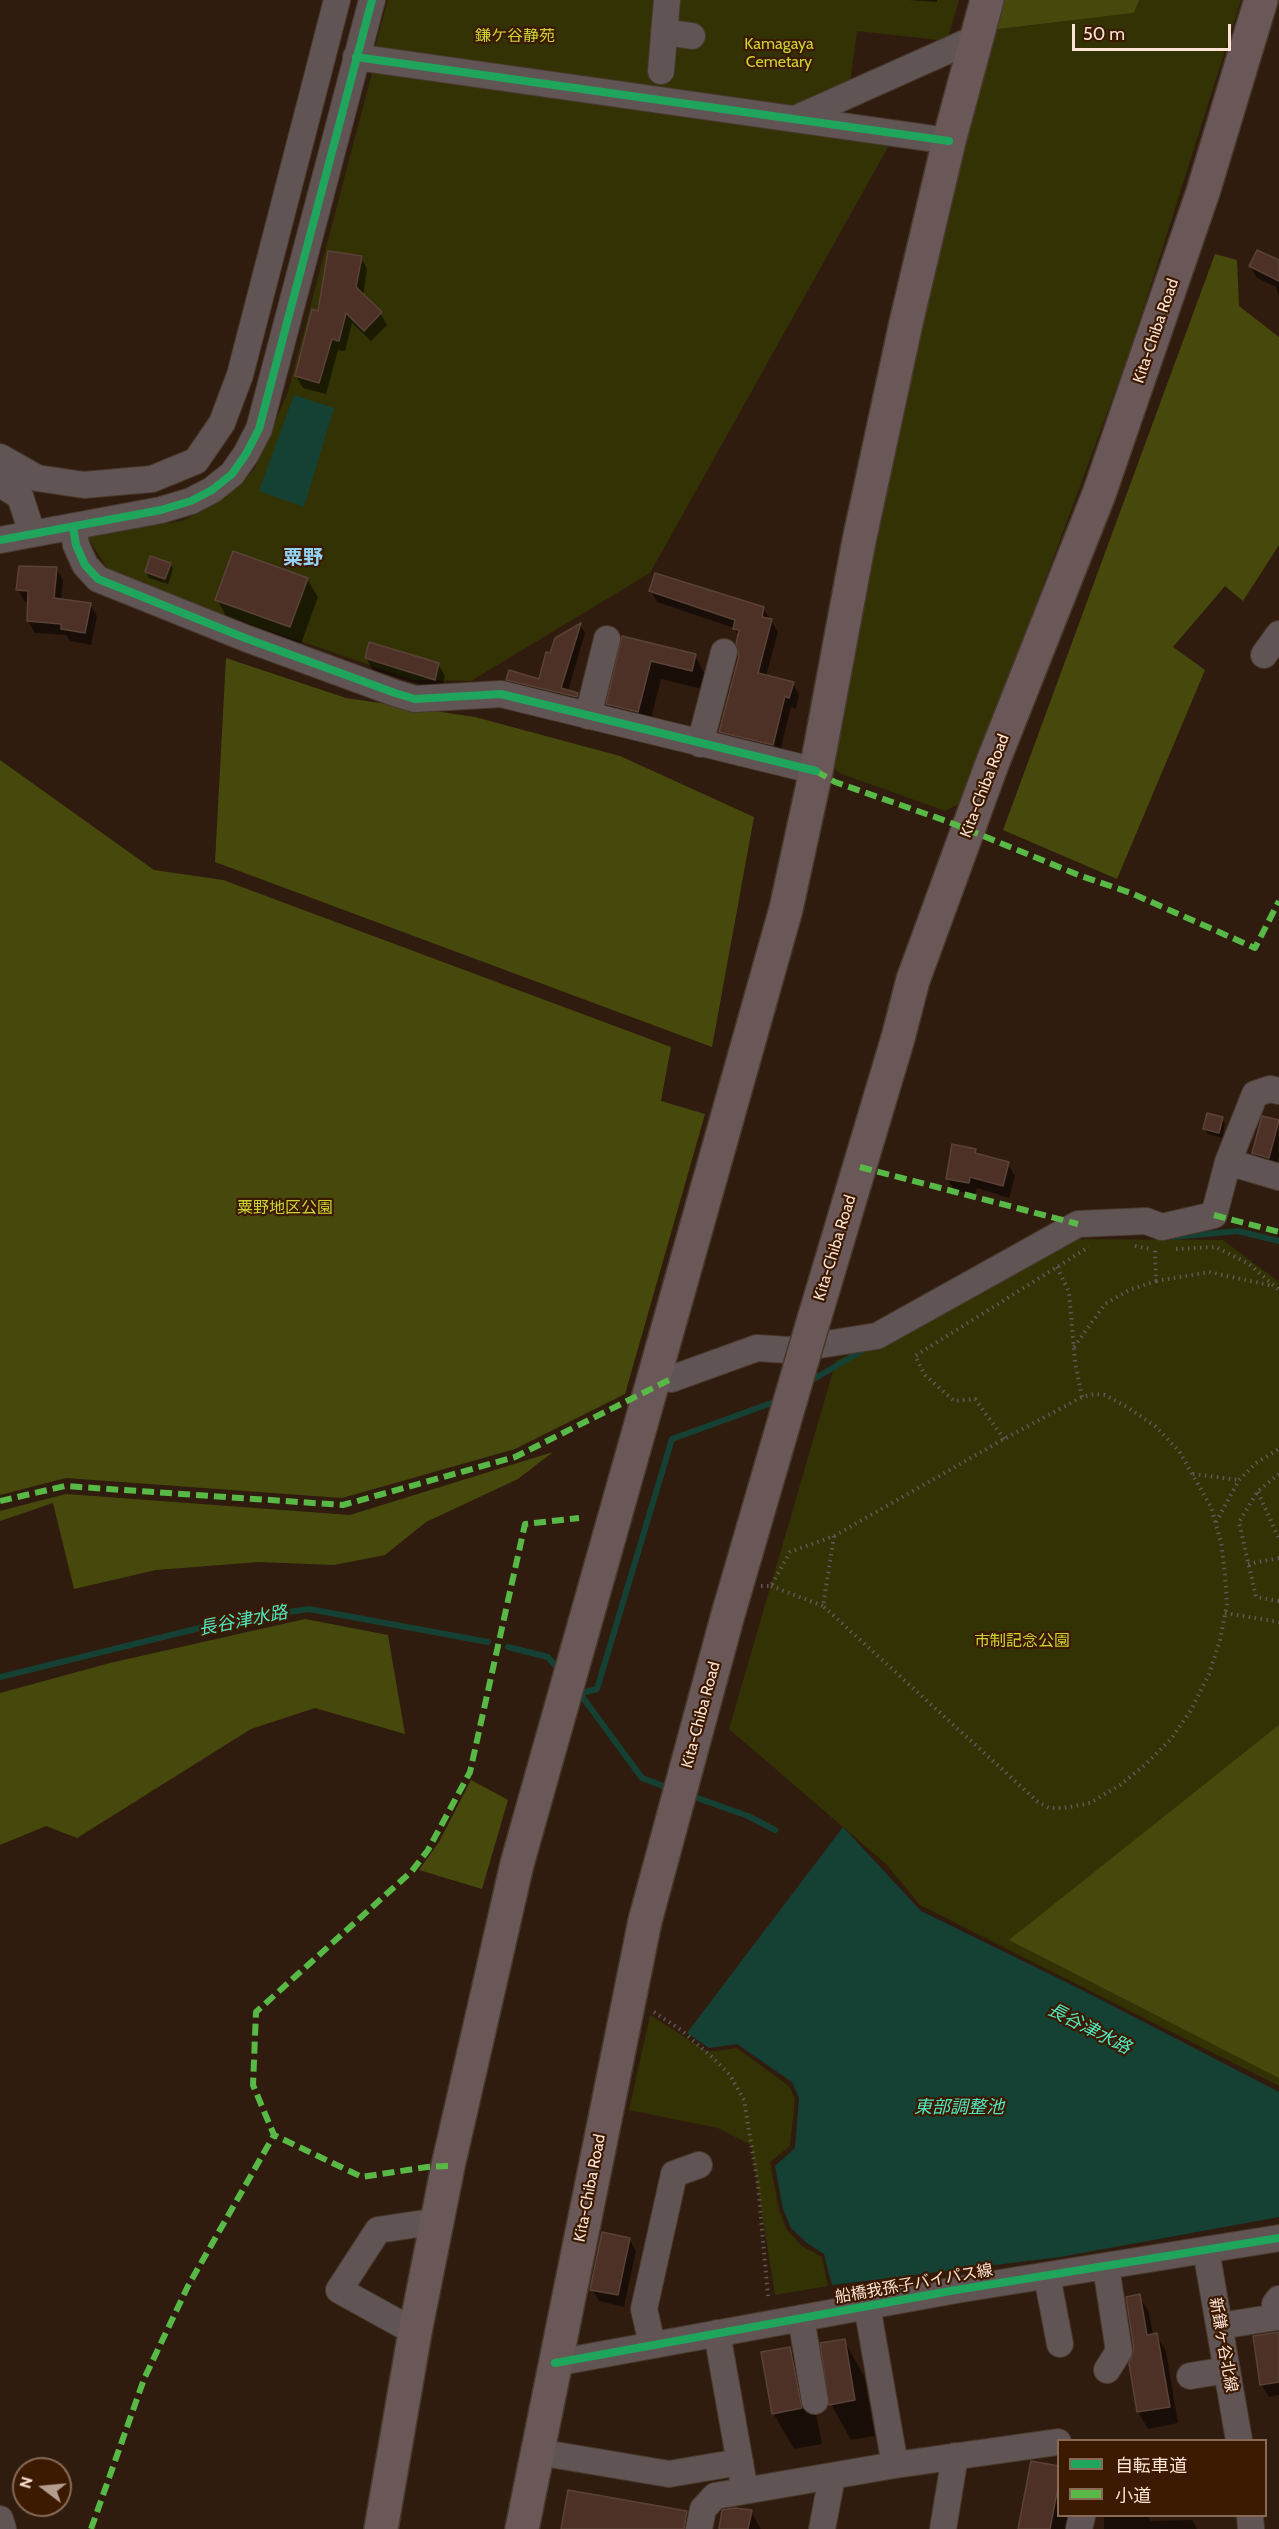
<!DOCTYPE html>
<meta charset="utf-8">
<style>
body{margin:0}
#map{position:relative;width:1279px;height:2529px;overflow:hidden;background:#2f1c0e;font-family:Cabin,"Noto Sans JP",sans-serif}
canvas{display:block}
.legend{position:absolute;left:1057px;top:2439px;width:210px;height:78px;box-sizing:border-box;background:#3c1a01;border:2px solid #886a56;margin:0;padding:8px 10px;list-style:none;font-size:18px;color:#fbe3d5}
.legend li{display:flex;align-items:center;gap:12px;height:30px}
.legend b{width:30px;border:2px solid #886a56}
.north{position:absolute;left:12px;top:2457px;width:60px;height:60px;box-sizing:border-box;background:#3c1a01;border:2px solid #886a56;border-radius:50%;rotate:286deg;font-size:16px;font-weight:700;line-height:24px;text-align:center;color:#fbe3d5}
.north::after{content:'';display:block;margin:auto;width:21px;height:27px;background:#b49d8f;clip-path:polygon(50% 0,100% 100%,50% 72%,0 100%)}
.scale{position:absolute;left:1072px;top:24px;width:159px;height:27px;box-sizing:border-box;border:3px solid #fbe3d5;border-top:0;padding-left:8px;font-size:18px;line-height:21px;white-space:nowrap;color:#fbe3d5;-webkit-text-stroke:4px #3c1a01;paint-order:stroke}
</style>
<div id="map">
<canvas width="1279" height="2529"></canvas>
<ul class="legend">
<li><b style="height:8px;background:#20a55d"></b>自転車道</li>
<li><b style="height:8px;background:#58b947"></b>小道</li>
</ul>
<div class="north">N</div>
<div class="scale">50 m</div>
</div>
<script>
const c = document.querySelector('canvas').getContext('2d');
c.lineJoin = 'round';
function paint(path, color) {
  c.fillStyle = color;
  c.fill(path, 'evenodd');
}
function toPath(rows) {
  const path = new Path2D();
  for (const r of rows) {
    path.moveTo(r[0], r[1]);
    for (let i = 2; i < r.length; i += 2) path.lineTo(r[i], r[i + 1]);
  }
  return path;
}
function trace(path, color, width, dash) {
  c.strokeStyle = color;
  c.lineWidth = width;
  c.lineCap = dash ? 'butt' : 'round';
  c.setLineDash(dash || []);
  c.stroke(path);
}
function label(font, color, halo, rows, align = 'center') {
  c.font = font + ' Cabin,"Noto Sans JP",sans-serif';
  c.lineWidth = 4.5;
  c.setLineDash([]);
  c.textBaseline = 'middle';
  c.strokeStyle = halo;
  c.fillStyle = color;
  for (const [text, x, y, turn = 0] of rows) {
    c.save();
    c.translate(x, y);
    c.rotate((+turn || 0) * Math.PI / 180);
    c.textAlign = isNaN(turn) ? turn : align;
    if (halo) c.strokeText(text, 0, 0);
    c.fillText(text, 0, 0);
    c.restore();
  }
}
paint(toPath([
 [388,0,959,0,947,41,857,31,850,83,786,108,374,50],
 [1139,0,1241,0,1130,351,963,802,945,811,839,773,830,761,875,514,990,30,1134,13],
 [373,69,892,140,650,573,471,681,413,680,123,580,107,568,86,535,182,521,203,510,237,487,254,470,288,392],
 [1075,1239,1223,1240,1279,1282,1279,2086,920,1905,886,1864,729,1729,836,1361],
 [650,2015,708,2052,737,2048,789,2086,795,2099,790,2146,770,2162,779,2210,787,2230,802,2246,822,2257,828,2286,775,2295,751,2145,718,2128,629,2110]
]), '#323204');
paint(toPath([
 [999,0,1139,0,1134,13,990,30],
 [1215,254,1237,260,1239,306,1279,337,1279,545,1243,601,1225,586,1173,647,1205,670,1117,879,1003,830],
 [226,658,346,698,475,717,620,756,754,817,712,1047,215,862],
 [0,760,154,870,223,880,671,1047,661,1101,705,1114,625,1394,515,1449,342,1498,66,1478,0,1495],
 [553,1452,518,1479,426,1522,385,1555,334,1565,259,1562,156,1570,74,1589,53,1503,0,1521,0,1511,66,1494,350,1515],
 [305,1619,388,1635,405,1734,315,1708,251,1729,77,1838,46,1826,0,1845,0,1693,110,1663],
 [1279,1725,1279,2078,1009,1940],
 [471,1780,508,1800,482,1889,419,1870,439,1842]
]), '#47490c');
paint(toPath([
 [294,395,334,408,304,507,259,491],
 [843,1827,921,1911,1084,1991,1279,2092,1279,2217,1060,2257,832,2285,824,2254,807,2243,791,2228,783,2209,775,2166,795,2148,799,2098,792,2082,737,2044,709,2048,687,2033]
]), '#154134');
paint(toPath([
 [908,0,937,0,937,2],
 [361,258,367,269,363,296,380,313,387,325,371,341,352,323,345,351,338,350,326,394,303,388,296,376,319,312],
 [1279,262,1279,296,1276,287,1257,278,1250,266],
 [170,564,173,569,168,584,149,578,146,572],
 [56,568,63,580,61,601,90,604,97,616,91,645,70,641,66,635,35,633,28,621,29,602,25,602,18,590],
 [307,579,318,597,301,644,227,618,217,599],
 [651,591,763,608,778,632,766,676,793,683,799,695,796,709,791,707,779,756,727,743,720,732,740,656,739,637,734,628,657,602],
 [580,625,585,633,568,691,577,694,583,703,513,689,508,680,540,680,551,655],
 [623,638,695,656,705,674,702,689,661,679,648,730,619,722,608,704],
 [366,658,438,664,445,676,441,691,373,670],
 [1222,1119,1225,1124,1222,1138,1208,1134,1204,1129],
 [1278,1122,1279,1157,1275,1170,1260,1165,1254,1153],
 [975,1150,978,1155,1008,1164,1015,1176,1009,1198,977,1188,975,1195,954,1190,947,1178],
 [629,2239,636,2251,624,2307,599,2301,592,2289],
 [1139,2296,1149,2312,1153,2335,1156,2335,1166,2351,1178,2423,1148,2429,1138,2412,1130,2364,1135,2349],
 [1279,2333,1279,2395,1269,2397,1261,2384],
 [844,2340,864,2376,875,2436,851,2440,831,2404],
 [790,2348,810,2384,822,2444,794,2449,773,2413],
 [1058,2468,1058,2516,1079,2516,1076,2529,1019,2529],
 [686,2512,696,2529,563,2529],
 [751,2512,761,2529,720,2529],
 [1104,2516,1148,2516,1151,2521,1192,2520,1197,2529,1104,2529]
]), '#0007');
trace(toPath([
 [1173,1237,1238,1231,1279,1241],
 [807,1383,865,1349],
 [508,1647,548,1657,559,1670],
 [0,1677,228,1621,309,1609,488,1642],
 [578,1691,642,1778,671,1789],
 [581,1693,597,1689,672,1439,777,1401],
 [689,1795,748,1816,775,1830]
]), '#154134', 6);
const building = toPath([
 [1257,250,1279,260,1279,281,1249,266,1257,250],
 [328,251,362,256,356,287,382,312,364,331,346,313,339,341,332,339,319,383,295,376,312,309,318,311,328,251],
 [233,551,308,578,290,627,215,600,233,551],
 [150,556,171,563,165,579,145,572,150,556],
 [19,566,57,567,54,598,91,603,85,633,61,629,61,624,27,621,28,591,16,590,19,566],
 [655,573,764,607,762,617,772,619,758,673,794,682,789,698,785,696,773,745,719,732,739,656,736,644,739,630,733,629,735,620,649,591,655,573],
 [581,623,561,688,578,693,577,697,506,680,509,670,539,679,546,652,550,653,555,638,581,623],
 [622,636,696,654,692,671,651,661,638,712,606,704,622,636],
 [369,642,439,663,435,680,365,658,369,642],
 [1207,1113,1223,1117,1219,1133,1203,1129,1207,1113],
 [1262,1116,1279,1120,1269,1158,1252,1153,1262,1116],
 [952,1144,976,1149,975,1153,1009,1162,1003,1186,970,1177,969,1183,946,1179,952,1144],
 [602,2232,630,2238,618,2295,590,2290,602,2232],
 [1140,2294,1147,2335,1157,2333,1170,2407,1137,2412,1129,2364,1134,2349,1126,2297,1140,2294],
 [1279,2332,1279,2382,1260,2385,1253,2336,1279,2332],
 [845,2339,855,2400,829,2405,820,2343,845,2339],
 [790,2347,802,2408,772,2414,761,2352,790,2347],
 [1031,2461,1059,2466,1059,2482,1050,2529,1018,2529,1031,2461],
 [568,2490,687,2511,684,2529,561,2529,568,2490],
 [735,2508,752,2510,748,2529,719,2529,722,2510,735,2508]
]);
paint(building, '#4d3126');
trace(building, '#5a4238', 1.5);
const minor = toPath([
 [664,32,692,36],
 [356,57,949,141],
 [661,71,667,0],
 [797,118,976,38],
 [0,457,37,478,84,485,152,479,196,461,222,423,240,375,337,0],
 [0,484,20,496,32,533],
 [73,527,76,545,85,565,98,579,245,638,395,693,415,699,501,694,816,771],
 [0,540,161,510,191,501,212,490,232,474,246,454,259,429,372,0],
 [1264,655,1279,634],
 [588,716,607,639],
 [700,744,724,652],
 [1228,1162,1279,1177],
 [671,1379,757,1348,788,1350,877,1336,1078,1224,1146,1221,1162,1227,1214,1215,1228,1162,1255,1094,1270,1089,1279,1091],
 [1206,2250,1239,2440],
 [1106,2267,1119,2351,1107,2370],
 [1047,2276,1060,2344],
 [867,2306,895,2465],
 [801,2318,815,2401],
 [1220,2326,1277,2317,1275,2304,1279,2299],
 [415,2332,339,2290,378,2230,438,2221],
 [717,2333,743,2480],
 [652,2344,644,2309,674,2174,699,2165],
 [555,2363,956,2290,1279,2238],
 [1190,2376,1227,2370],
 [538,2452,669,2474,740,2462],
 [1250,2516,1251,2529],
 [0,2519,3,2529],
 [699,2529,703,2509,715,2496,895,2465,1058,2442],
 [822,2529,832,2477],
 [943,2529,955,2456],
 [1079,2529,1082,2516]
]);
const highway = toPath([
 [812,1326,898,1038,913,980,992,764,1099,494,1203,192,1261,0],
 [381,2529,415,2332,448,2166,517,1864,786,909,816,771,859,541,906,323,949,141,987,0],
 [522,2529,645,1921]
]);
trace(minor, '#49392c', 28);
trace(highway, '#49392c', 36);
trace(toPath([
 [1135,1246,1151,1249],
 [1176,1249,1216,1247,1249,1264,1279,1290],
 [1057,1267,1069,1292,1075,1362,1082,1397],
 [1156,1281,1209,1272,1273,1286],
 [1074,1347,1105,1304,1129,1290,1156,1281,1155,1250],
 [1004,1439,975,1399,954,1401,925,1375,915,1356,1089,1247],
 [1193,1474,1239,1480],
 [1279,1474,1258,1491,1239,1522,1256,1597,1279,1601],
 [1258,1492,1279,1539],
 [1216,1522,1239,1480,1256,1463,1279,1449],
 [1248,1564,1279,1558],
 [761,1586,771,1586,790,1552,834,1536,1004,1439,1082,1397,1095,1394,1105,1395,1127,1407,1155,1426,1179,1451,1211,1507,1221,1542,1225,1574,1227,1604,1220,1640,1209,1674,1191,1710,1171,1739,1145,1765,1120,1785,1090,1803,1064,1808,1049,1808,1038,1802,823,1606,834,1536],
 [771,1586,823,1606],
 [1225,1613,1279,1622],
 [654,2012,681,2030,712,2057,730,2075,744,2100,758,2185,768,2296]
]), '#635755', 4, [1.5, 4.5]);
trace(minor, '#615455', 26);
trace(highway, '#6a5859', 33);
const highwayBridge = toPath([
 [645,1921,727,1618,812,1326]
]);
trace(highwayBridge, '#49392c', 36, []);
trace(highwayBridge, '#6a5859', 33);
trace(toPath([
 [816,771,835,782,949,822,1081,876,1131,893,1255,948,1279,901],
 [860,1167,1078,1224],
 [1214,1215,1279,1232],
 [0,1501,65,1486,343,1505,515,1457,671,1379],
 [448,2166,427,2167,362,2177,274,2135,253,2085,256,2012,412,1871,428,1850,470,1772,525,1524,579,1518],
 [91,2529,144,2379,188,2286,274,2135]
]), '#58b947', 6, [12, 6]);
trace(toPath([
 [356,57,949,141],
 [73,527,76,545,85,565,98,579,245,638,395,693,415,699,501,694,816,771],
 [0,540,161,510,191,501,212,490,232,474,246,454,259,429,372,0],
 [555,2363,956,2290,1279,2238]
]), '#20a55d', 8);
label('16px', '#cad533', '#3c1a01', [
 ["鎌ケ谷静苑",515,36],
 ["Kamagaya",779,44],
 ["Cemetary",779,62],
 ["粟野地区公園",285,1208],
 ["市制記念公園",1022,1641]
]);
label('16px', '#fbe3d5', '#3c1a01', [
 ["Kita-Chiba Road",1156,331,-71],
 ["Kita-Chiba Road",985,786,-69],
 ["Kita-Chiba Road",835,1248,-73],
 ["Kita-Chiba Road",701,1715,-75],
 ["Kita-Chiba Road",590,2188,-79],
 ["船橋我孫子バイパス線",914,2284,-10],
 ["新鎌ヶ谷北線",1223,2345,80]
]);
label('italic 18px', '#4ee7c2', '#3c1a01', [
 ["長谷津水路",243,1621,-11],
 ["長谷津水路",1089,2029,27],
 ["東部調整池",959,2108]
]);
label('bold 20px', '#93d2f4', '#3c1a01', [
 ["粟野",303,558]
]);
</script>
